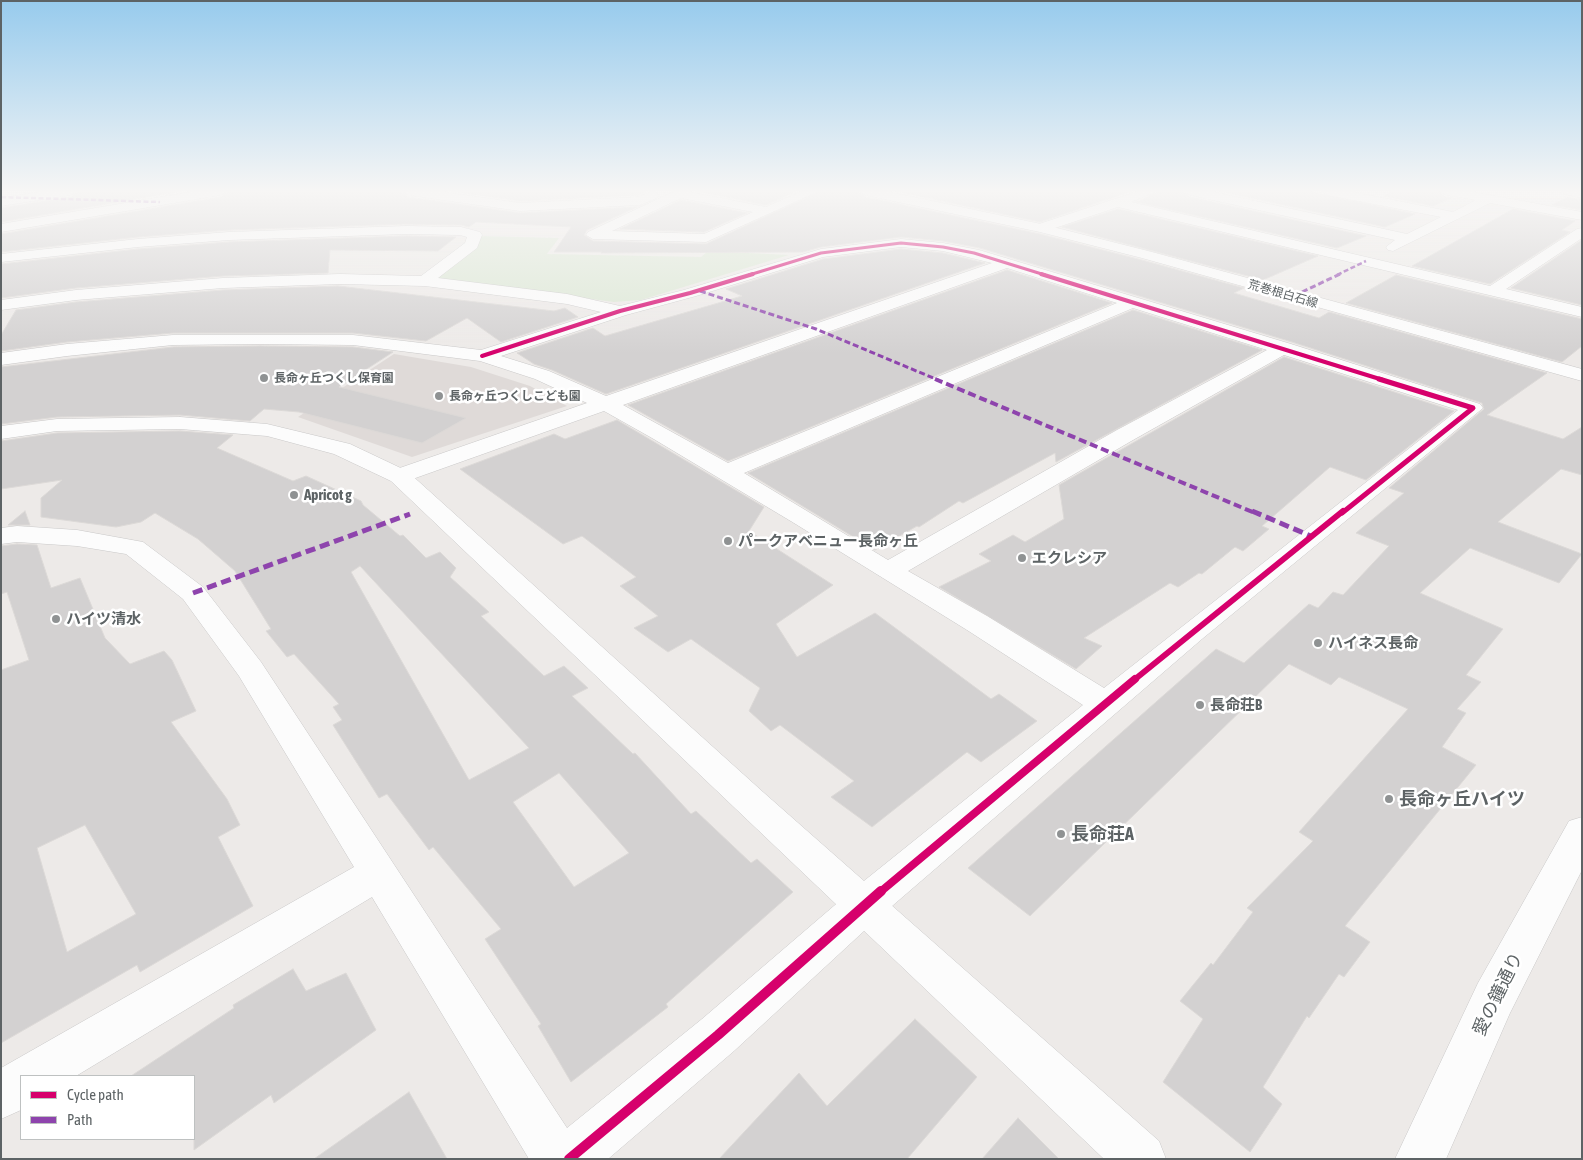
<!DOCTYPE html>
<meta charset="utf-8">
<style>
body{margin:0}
#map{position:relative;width:1583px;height:1160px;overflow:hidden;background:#edeae8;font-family:"Asap Condensed",sans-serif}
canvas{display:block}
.frame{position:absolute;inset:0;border:2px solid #5d6365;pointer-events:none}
.legend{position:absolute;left:20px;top:1075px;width:175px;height:65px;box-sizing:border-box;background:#fff;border:1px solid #bec1c1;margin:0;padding:6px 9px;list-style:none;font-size:15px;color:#5d6365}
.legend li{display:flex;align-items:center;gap:10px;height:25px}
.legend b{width:25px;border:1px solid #bec1c1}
</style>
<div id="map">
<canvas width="1583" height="1160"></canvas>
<div class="frame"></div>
<ul class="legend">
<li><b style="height:6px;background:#d6006c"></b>Cycle path</li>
<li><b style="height:6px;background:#8e44ad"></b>Path</li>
</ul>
</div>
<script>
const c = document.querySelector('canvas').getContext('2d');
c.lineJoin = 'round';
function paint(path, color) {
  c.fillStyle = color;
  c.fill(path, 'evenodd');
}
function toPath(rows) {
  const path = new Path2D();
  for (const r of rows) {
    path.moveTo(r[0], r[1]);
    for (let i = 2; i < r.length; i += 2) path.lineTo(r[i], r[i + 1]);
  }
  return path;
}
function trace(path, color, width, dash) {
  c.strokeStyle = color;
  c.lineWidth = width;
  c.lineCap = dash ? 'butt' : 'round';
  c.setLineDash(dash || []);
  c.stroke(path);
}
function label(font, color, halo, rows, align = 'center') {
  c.font = font + ' "Asap Condensed","Noto Sans JP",sans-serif';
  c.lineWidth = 5;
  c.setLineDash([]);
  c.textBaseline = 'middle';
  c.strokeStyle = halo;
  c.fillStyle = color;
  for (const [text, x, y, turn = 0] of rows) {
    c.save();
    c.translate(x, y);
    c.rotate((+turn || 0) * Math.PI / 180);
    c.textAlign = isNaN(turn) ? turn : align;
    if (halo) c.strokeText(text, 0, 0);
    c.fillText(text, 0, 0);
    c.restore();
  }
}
paint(toPath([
 [394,354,471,367,530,386,567,406,412,457,298,417]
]), '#dfdad8');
paint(toPath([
 [479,236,559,238,547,254,701,257,708,251,789,255,641,300,614,302,437,279]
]), '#dbe7d4');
const building = toPath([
 [79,191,182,191,1,222,1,208,71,197,79,191],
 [229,191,400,191,408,197,520,213,637,207,587,230,584,235,593,241,706,244,821,191,857,191,865,197,1040,234,1142,260,1244,288,1234,293,1319,318,1329,312,1547,373,1487,415,1563,439,1582,427,1582,475,1561,469,1498,522,1582,554,1559,583,1470,548,1420,593,1503,629,1466,675,1481,682,1457,709,1466,713,1442,747,1476,765,1345,926,1370,942,1344,977,1339,974,1309,1018,1307,1016,1263,1087,1282,1104,1250,1152,1163,1082,1203,1019,1180,1001,1211,963,1213,965,1253,912,1247,908,1313,841,1299,832,1408,709,1339,677,1331,685,1289,664,1030,916,968,868,1216,649,1244,663,1309,604,1318,608,1333,592,1343,595,1389,546,1356,533,1404,493,1389,488,1484,409,1482,403,1292,342,980,248,943,241,901,237,821,247,803,252,601,253,602,252,554,252,571,227,476,222,469,227,461,225,406,224,229,230,138,237,1,252,1,234,221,197,229,191],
 [453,191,646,191,638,195,520,201,453,191],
 [697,191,796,191,766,205,697,191],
 [896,191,1132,191,1040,222,896,191],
 [1160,191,1182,191,1190,197,1366,236,1337,248,1137,202,1160,191],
 [1220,191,1306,191,1415,214,1385,227,1220,191],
 [1393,191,1438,191,1445,197,1452,198,1433,206,1384,196,1393,191],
 [1567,197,1582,200,1582,210,1552,205,1567,197],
 [681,200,747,213,704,232,620,229,681,200],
 [1118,209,1318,256,1263,280,1062,227,1118,209],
 [1513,209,1575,221,1562,230,1570,232,1490,284,1412,266,1513,209],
 [406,236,456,237,438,251,330,250,328,273,223,276,76,288,1,298,1,264,138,249,229,242,406,236],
 [1582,240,1582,305,1511,288,1582,240],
 [901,249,943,253,985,263,606,394,552,370,534,364,517,353,593,328,605,336,742,296,726,289,823,259,901,249],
 [1007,270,1112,303,728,461,628,405,1007,270],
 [1396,275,1582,319,1582,346,1562,362,1346,303,1396,275],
 [338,286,554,311,565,308,578,317,501,342,467,318,426,341,353,333,173,333,67,342,1,351,1,335,16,310,76,302,223,290,338,286],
 [1133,310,1262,350,1056,462,1055,453,963,503,959,501,919,527,917,526,875,550,748,473,1133,310],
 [260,346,353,347,393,352,339,387,466,418,422,443,299,412,264,409,250,421,180,415,57,417,1,424,1,367,173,347,260,346],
 [1284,357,1454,411,1366,480,1330,467,1262,526,1269,529,1243,551,1235,547,1202,574,1199,573,1178,587,1170,583,1084,638,1102,646,1076,669,939,587,991,561,979,554,1013,535,1025,542,1064,519,1059,485,1284,357],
 [617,420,764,507,749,531,833,585,776,624,797,657,875,613,991,699,999,694,1037,721,981,762,967,752,872,827,831,797,854,781,780,725,771,731,749,711,760,688,691,639,668,652,634,628,658,616,620,586,636,577,582,536,563,544,460,469,554,434,565,439,617,420],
 [180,431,233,435,217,448,293,481,306,476,361,501,363,505,400,536,403,535,426,558,440,552,456,568,450,577,489,612,481,616,544,676,564,666,588,688,572,696,633,754,635,753,691,814,696,811,751,863,757,859,793,892,666,1004,668,1007,571,1082,538,1026,541,1024,485,939,501,929,433,847,429,850,387,794,379,798,333,725,342,720,333,707,339,704,294,654,287,657,266,631,271,629,235,571,198,539,155,513,141,522,116,527,41,517,41,498,62,480,1,489,1,441,57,433,180,431],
 [360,566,529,748,469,780,351,572,360,566],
 [559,773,629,853,574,887,513,802,559,773],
 [25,511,30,525,8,525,25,511],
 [17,544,37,545,51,588,80,578,105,638,130,664,164,651,172,660,196,711,171,722,227,799,240,825,218,837,253,906,140,972,137,965,1,1043,1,670,29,660,7,592,1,594,1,546,17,544],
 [85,825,136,914,67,952,37,848,85,825],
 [293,969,306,991,346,973,376,1030,274,1103,271,1095,194,1150,194,1076,131,1076,234,1008,233,1005,293,969],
 [915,1019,977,1077,907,1159,719,1159,799,1073,827,1106,915,1019],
 [409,1092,447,1159,314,1159,409,1092],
 [1018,1118,1059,1159,982,1159,1018,1118]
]);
paint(building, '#d3d1d1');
trace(building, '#dcd9d7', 1);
const street = toPath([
 [45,191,77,191,71,195,1,206,1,198,45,191],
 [196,191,227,191,221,195,1,232,1,224,196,191],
 [402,191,437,191,520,203,638,197,652,191,659,195,657,198,640,205,520,211,408,195,402,191],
 [675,191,685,191,766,207,802,191,819,191,706,242,593,239,586,235,588,232,675,191],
 [681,198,753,212,704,234,612,231,681,198],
 [1139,191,1158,191,1131,202,1490,286,1577,229,1582,228,1582,238,1506,289,1582,307,1582,317,1118,207,1046,231,1041,232,1034,228,1036,225,1139,191],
 [1184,191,1209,191,1407,234,1441,217,1327,195,1321,191,1348,191,1453,212,1476,200,1446,195,1440,191,1468,191,1582,212,1582,220,1490,203,1393,251,1388,250,1386,247,1395,240,1190,195,1184,191],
 [1562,191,1582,191,1582,198,1564,194,1562,191],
 [406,226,461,227,480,232,482,235,477,248,438,278,567,294,620,306,684,290,821,249,901,239,943,243,979,250,1291,344,1480,404,1483,408,1202,639,877,919,734,1051,608,1159,529,1159,372,897,76,1076,21,1076,21,1110,1,1119,1,1068,354,867,239,676,183,599,126,554,77,546,17,542,1,544,1,528,17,526,77,530,143,542,203,587,261,662,567,1128,702,1019,849,893,1083,705,967,630,794,523,652,438,604,411,407,481,399,483,391,481,387,476,391,471,587,403,535,379,480,361,353,345,260,344,173,345,67,356,1,365,1,353,67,344,173,335,353,335,481,350,601,312,567,304,425,286,340,284,223,288,76,300,1,310,1,300,76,290,223,278,340,274,421,276,465,243,467,237,460,235,406,234,229,240,138,247,1,262,1,254,138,239,229,232,406,226],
 [901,247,943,251,992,263,606,396,549,371,501,356,626,315,696,296,823,257,901,247],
 [1007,268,1117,303,728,463,623,405,1007,268],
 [1133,308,1267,350,1117,430,888,560,744,473,1133,308],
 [1284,355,1458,410,1104,688,987,616,908,571,1133,440,1284,355]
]);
const secondary = toPath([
 [859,191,885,191,1041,224,1152,252,1582,369,1582,381,1142,258,1040,232,865,195,859,191],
 [180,417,267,424,350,444,407,471,763,792,1159,1141,1166,1159,1104,1159,391,481,334,454,267,436,180,429,57,431,1,439,1,426,57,419,180,417],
 [1582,817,1582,870,1510,1013,1446,1159,1395,1159,1478,983,1569,821,1582,817]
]);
trace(street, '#c9c8c8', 1);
trace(secondary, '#c9c8c8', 1);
paint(street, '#fcfcfc');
paint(secondary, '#fcfcfc');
trace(toPath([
 [1,197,160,202],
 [1337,275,1366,261]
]), '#8e44ad', 2.5, [5, 2.5]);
trace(toPath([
 [700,291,816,329,938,380],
 [1302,292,1340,274]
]), '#8e44ad', 3, [6, 3]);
trace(toPath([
 [935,379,1255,513]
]), '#8e44ad', 4, [8, 4]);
trace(toPath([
 [1252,511,1313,537],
 [193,593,410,514]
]), '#8e44ad', 5, [10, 5]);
trace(toPath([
 [749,275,821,253,901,243,943,247,974,253,1045,275]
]), '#d6006c', 3);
trace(toPath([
 [1041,274,1383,380],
 [482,356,620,311,690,293,753,274]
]), '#d6006c', 4);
trace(toPath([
 [1342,513,1473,408,1379,379]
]), '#d6006c', 5);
trace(toPath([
 [1134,680,1343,511]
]), '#d6006c', 6);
trace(toPath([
 [879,893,1135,679]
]), '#d6006c', 8);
trace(toPath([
 [569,1159,718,1035,881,891]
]), '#d6006c', 10);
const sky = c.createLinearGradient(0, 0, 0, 354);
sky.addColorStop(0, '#97cbed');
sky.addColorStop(0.54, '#f7f6f5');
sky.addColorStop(1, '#f7f6f500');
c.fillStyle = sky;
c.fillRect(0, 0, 1583, 354);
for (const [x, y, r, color] of [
 [264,378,5,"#8f9293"],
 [439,396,5,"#8f9293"],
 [294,495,5,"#8f9293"],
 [728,541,5,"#8f9293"],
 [1022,558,5,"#8f9293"],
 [56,619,5,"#8f9293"],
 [1318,643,5,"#8f9293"],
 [1200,705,5,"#8f9293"],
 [1389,799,5,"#8f9293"],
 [1061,834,5,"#8f9293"]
]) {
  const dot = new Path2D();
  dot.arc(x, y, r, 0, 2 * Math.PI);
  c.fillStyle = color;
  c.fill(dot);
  trace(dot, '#fff', 2);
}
label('12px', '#5d6365', '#fff', [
 ["荒巻根白石線",1283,294,16]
]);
label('bold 12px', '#5d6365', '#fff', [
 ["長命ヶ丘つくし保育園",274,378],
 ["長命ヶ丘つくしこども園",449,396]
], 'left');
label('bold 15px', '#5d6365', '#fff', [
 ["Apricot g",304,495],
 ["パークアベニュー長命ヶ丘",738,541],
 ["エクレシア",1032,558],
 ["ハイツ清水",66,619],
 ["ハイネス長命",1328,643],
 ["長命荘B",1210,705]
], 'left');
label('bold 18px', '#5d6365', '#fff', [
 ["長命ヶ丘ハイツ",1399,799],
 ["長命荘A",1071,834]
], 'left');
label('18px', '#5d6365', '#fff', [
 ["愛の鐘通り",1498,994,-64]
]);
</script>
